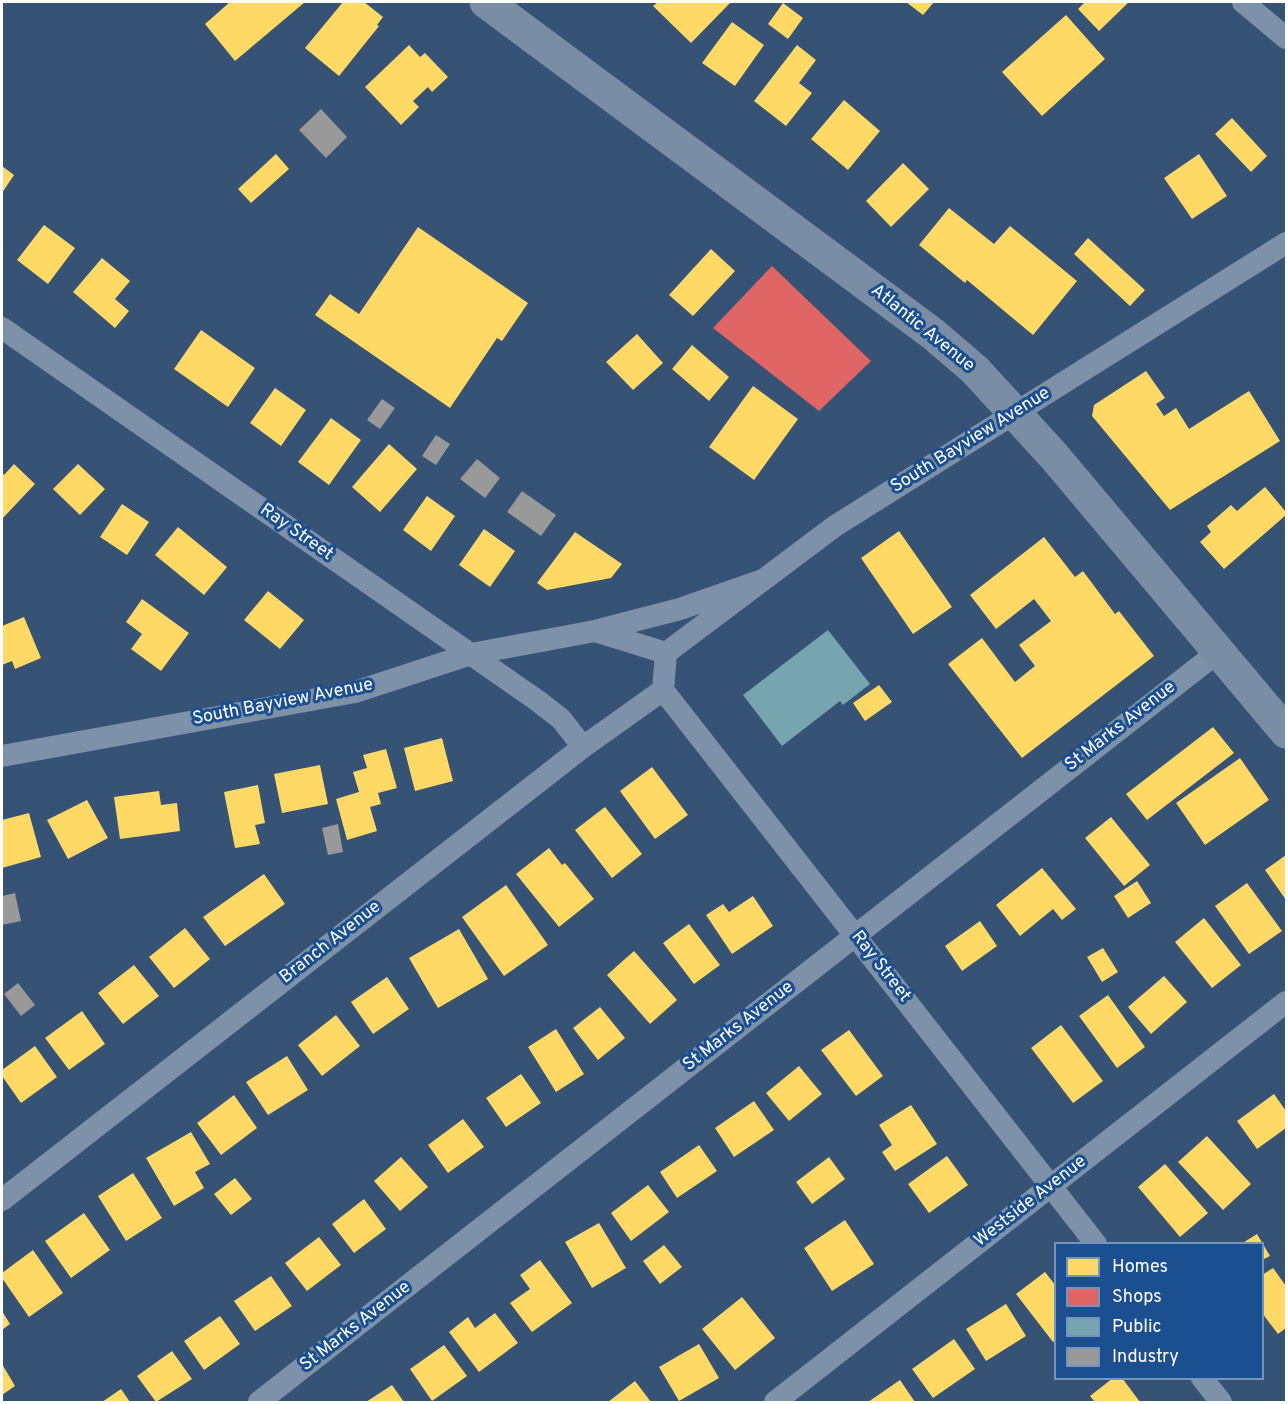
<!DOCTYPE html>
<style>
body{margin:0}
#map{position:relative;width:1288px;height:1404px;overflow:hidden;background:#365274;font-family:Overpass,sans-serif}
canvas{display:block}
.frame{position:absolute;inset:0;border:3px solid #fff;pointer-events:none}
.legend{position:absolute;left:1054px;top:1242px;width:210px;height:138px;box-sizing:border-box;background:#1b4f8f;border:2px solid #7695bc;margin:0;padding:8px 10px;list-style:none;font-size:18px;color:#fff}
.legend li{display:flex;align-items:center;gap:12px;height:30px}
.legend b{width:30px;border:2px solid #7695bc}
</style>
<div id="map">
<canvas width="1288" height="1404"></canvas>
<div class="frame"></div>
<ul class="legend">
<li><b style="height:16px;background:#ffd966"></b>Homes</li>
<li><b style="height:16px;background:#e06666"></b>Shops</li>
<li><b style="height:16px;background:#76a5af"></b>Public</li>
<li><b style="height:16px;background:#999"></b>Industry</li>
</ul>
</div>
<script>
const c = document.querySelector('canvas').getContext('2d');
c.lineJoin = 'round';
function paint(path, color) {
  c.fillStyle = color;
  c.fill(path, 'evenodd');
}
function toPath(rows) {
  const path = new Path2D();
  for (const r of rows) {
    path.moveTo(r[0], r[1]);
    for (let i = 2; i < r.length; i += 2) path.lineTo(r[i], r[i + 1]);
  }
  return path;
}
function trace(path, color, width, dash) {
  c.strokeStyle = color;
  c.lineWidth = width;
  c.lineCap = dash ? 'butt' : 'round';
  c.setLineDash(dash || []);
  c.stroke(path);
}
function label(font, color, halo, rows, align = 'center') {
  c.font = font + ' Overpass,sans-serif';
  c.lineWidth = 6;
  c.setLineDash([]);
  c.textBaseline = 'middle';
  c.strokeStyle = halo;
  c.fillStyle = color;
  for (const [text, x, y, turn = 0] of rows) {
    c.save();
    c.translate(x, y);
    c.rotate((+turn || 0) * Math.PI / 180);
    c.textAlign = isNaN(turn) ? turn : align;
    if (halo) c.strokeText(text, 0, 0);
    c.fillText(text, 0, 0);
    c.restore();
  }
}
paint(toPath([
 [230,2,305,2,235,61,205,24],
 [343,2,364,2,383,17,377,25,379,26,339,76,305,48],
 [658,2,731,2,691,43,653,6],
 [906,2,934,2,923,15],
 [1085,2,1129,2,1099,31,1078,9],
 [783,3,803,18,788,39,768,24],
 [1066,15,1105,59,1042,116,1002,72],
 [732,22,764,45,735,86,702,63],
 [409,45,420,57,425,53,448,77,432,92,428,87,413,101,419,107,401,125,365,87],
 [797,45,816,60,799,83,812,93,786,126,754,101],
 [844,100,880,131,848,170,811,139],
 [1232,118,1267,156,1251,172,1215,134],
 [276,154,289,169,251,203,238,189],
 [1199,154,1227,196,1192,219,1164,178],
 [903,163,929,189,891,227,866,201],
 [2,166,14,175,2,193],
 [949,208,994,244,1010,226,1077,281,1033,335,967,280,965,283,919,245],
 [44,225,75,248,48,284,17,260],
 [418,227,528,303,502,341,497,338,450,408,315,315,330,294,359,314],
 [1088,238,1145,290,1130,306,1074,254],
 [711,249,735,271,693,316,669,295],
 [102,258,130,281,115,299,129,311,115,328,73,292],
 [201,330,255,368,228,407,174,369],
 [637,334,663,363,633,390,606,362],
 [692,345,729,377,709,401,672,369],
 [1146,371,1165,398,1156,404,1164,416,1176,408,1189,429,1249,391,1280,441,1170,510,1092,416,1094,405],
 [753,386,798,419,754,480,709,447],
 [275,388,306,410,281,446,250,423],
 [331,418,361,440,329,485,298,462],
 [389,444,417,469,380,512,352,487],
 [14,464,35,484,2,519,2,472,4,475],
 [78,464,105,489,80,515,53,489],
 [1265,487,1286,512,1286,515,1224,569,1200,542,1211,532,1207,526,1231,505,1237,511],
 [427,496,455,516,431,551,403,530],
 [122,504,149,522,127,555,100,537],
 [178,527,227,567,204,595,155,555],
 [484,529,515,551,490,587,459,565],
 [899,531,952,607,913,634,861,558],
 [575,532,622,564,611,578,547,590,537,583],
 [1044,537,1075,577,1083,571,1115,614,1119,611,1154,656,1022,758,948,664,982,638,1015,682,1035,666,1019,645,1051,621,1034,599,996,629,970,595],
 [268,591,304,620,280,649,244,620],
 [142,599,189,633,161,671,131,649,142,634,126,622],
 [24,617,41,658,15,669,12,661,2,665,2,626],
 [879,685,892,702,865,721,853,703],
 [1213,727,1234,753,1147,820,1126,794],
 [442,738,453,781,415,791,404,748],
 [386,749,397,788,378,793,381,804,370,807,377,831,347,840,336,799,359,792,353,772,367,768,363,755],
 [1240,758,1269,800,1205,845,1176,803],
 [320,765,328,804,282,813,274,774],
 [652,767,688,815,655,839,620,791],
 [258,785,265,823,255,825,260,844,235,848,224,792],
 [159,791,161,805,177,803,180,831,120,839,114,797],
 [87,800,108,838,68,859,47,820],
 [605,807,642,854,612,878,575,830],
 [29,813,41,857,2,868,2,820],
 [1111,817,1150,865,1124,886,1085,838],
 [549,848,562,865,565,863,594,899,559,927,516,874],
 [1286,855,1286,900,1265,870],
 [1042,868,1076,909,1062,920,1053,909,1020,936,996,905],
 [264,874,285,904,225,946,203,917],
 [1137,881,1151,903,1128,918,1114,896],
 [1247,883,1282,931,1249,954,1215,906],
 [506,885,548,945,504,976,462,917],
 [753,896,773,926,732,954,706,915,723,904,729,912],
 [1204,918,1241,965,1212,988,1175,942],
 [980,921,997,946,962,971,945,946],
 [689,924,720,965,694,984,663,943],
 [185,928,210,959,174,988,149,957],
 [459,929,488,979,438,1008,409,958],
 [1103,948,1118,972,1102,982,1087,957],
 [634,951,677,1000,650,1024,607,975],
 [134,965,159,996,123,1024,98,993],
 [1164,976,1187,1002,1151,1034,1128,1007],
 [387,977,409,1009,373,1034,351,1002],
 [1108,995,1145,1047,1117,1068,1079,1016],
 [600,1007,625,1038,598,1060,573,1028],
 [82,1011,105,1044,69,1070,45,1038],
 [336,1015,360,1046,322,1076,298,1045],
 [1061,1025,1103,1081,1073,1103,1031,1048],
 [556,1029,584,1074,556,1092,528,1047],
 [849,1030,883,1076,856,1096,821,1050],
 [35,1046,57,1077,21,1103,2,1076,2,1070],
 [287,1056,308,1090,268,1115,246,1082],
 [799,1066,822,1094,789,1121,766,1093],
 [521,1074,541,1103,506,1127,486,1098],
 [1274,1094,1286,1111,1286,1128,1257,1149,1237,1121],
 [234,1095,257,1128,221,1155,197,1123],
 [754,1101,774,1130,734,1157,715,1128],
 [911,1105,937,1144,895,1171,882,1152,892,1145,879,1125],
 [463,1119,484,1147,448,1173,428,1145],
 [191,1132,210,1164,195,1172,204,1188,174,1206,146,1158],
 [1207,1136,1251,1184,1223,1210,1178,1162],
 [699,1145,717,1171,677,1198,660,1172],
 [947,1156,968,1185,929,1213,908,1184],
 [401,1157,428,1187,400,1211,374,1181],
 [829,1157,845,1179,812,1204,796,1182],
 [1165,1164,1208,1213,1180,1237,1138,1187],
 [133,1173,162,1218,126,1241,98,1196],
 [235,1178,252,1199,231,1215,214,1194],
 [648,1185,669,1212,631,1241,611,1213],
 [364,1199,386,1229,354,1253,332,1224],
 [84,1213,110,1250,71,1278,45,1241],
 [845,1220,874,1264,832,1291,804,1248],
 [599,1223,626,1268,592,1288,565,1242],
 [1257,1234,1270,1256,1262,1260,1262,1244,1241,1244],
 [319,1237,341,1265,307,1291,285,1263],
 [664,1245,682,1267,660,1284,643,1261],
 [33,1250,63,1293,29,1317,2,1278,2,1273],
 [540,1260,572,1303,532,1332,510,1303,530,1289,520,1275],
 [1273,1268,1286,1286,1286,1328,1278,1334,1262,1313,1262,1275],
 [1045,1272,1056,1286,1056,1341,1053,1342,1016,1294],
 [271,1276,292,1306,255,1331,234,1301],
 [742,1297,775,1338,735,1370,702,1329],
 [1006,1304,1026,1336,986,1361,966,1329],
 [2,1311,10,1324,2,1330],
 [495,1313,518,1343,479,1372,449,1332,468,1317,475,1328],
 [220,1316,240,1344,204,1370,184,1341],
 [954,1339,975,1369,933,1398,912,1369],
 [699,1344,719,1378,679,1401,659,1367],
 [444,1345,467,1376,432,1401,410,1369],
 [172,1351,192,1379,156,1402,137,1376],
 [2,1364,15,1386,2,1395],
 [1113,1378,1122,1378,1140,1402,1095,1402,1090,1396],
 [900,1380,915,1402,868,1402],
 [635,1381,651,1402,608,1402],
 [392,1385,404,1402,366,1402],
 [121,1389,130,1402,102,1402]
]), '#ffd966');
paint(toPath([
 [772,266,871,361,819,411,713,328]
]), '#e06666');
paint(toPath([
 [828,630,870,684,843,705,840,701,782,746,743,695]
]), '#76a5af');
paint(toPath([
 [321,109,347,137,326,158,299,130],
 [382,399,395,408,380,429,367,420],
 [436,435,450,444,436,465,422,456],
 [477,459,500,478,485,498,460,479],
 [522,491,556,515,541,536,507,512],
 [338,824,343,852,328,855,322,828],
 [15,893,21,921,2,925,2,896],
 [18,983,35,1005,21,1016,4,994]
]), '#999');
trace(toPath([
 [1243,2,1286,38],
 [2,328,538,701,561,719,583,747],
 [595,631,666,653],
 [663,690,666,653,835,526,1286,243],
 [663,690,1096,1244],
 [2,756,355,692,471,654,595,631,680,609,763,580],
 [2,1200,583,747,663,690],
 [1202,1378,1221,1402],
 [259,1402,1218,652],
 [775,1402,1286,1002]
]), '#7d92a8', 22);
trace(toPath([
 [486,2,933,334,975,370,1053,455,1286,732]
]), '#798da4', 33);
label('18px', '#fff', '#1b4f8f', [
 ["Atlantic Avenue",922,329,39],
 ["South Bayview Avenue",971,441,-32],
 ["Ray Street",296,533,35],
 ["South Bayview Avenue",283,703,-11],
 ["St Marks Avenue",1121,727,-38],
 ["Branch Avenue",331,943,-38],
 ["Ray Street",880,967,52],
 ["St Marks Avenue",739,1027,-38],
 ["Westside Avenue",1031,1202,-38],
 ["St Marks Avenue",356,1327,-38]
]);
</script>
